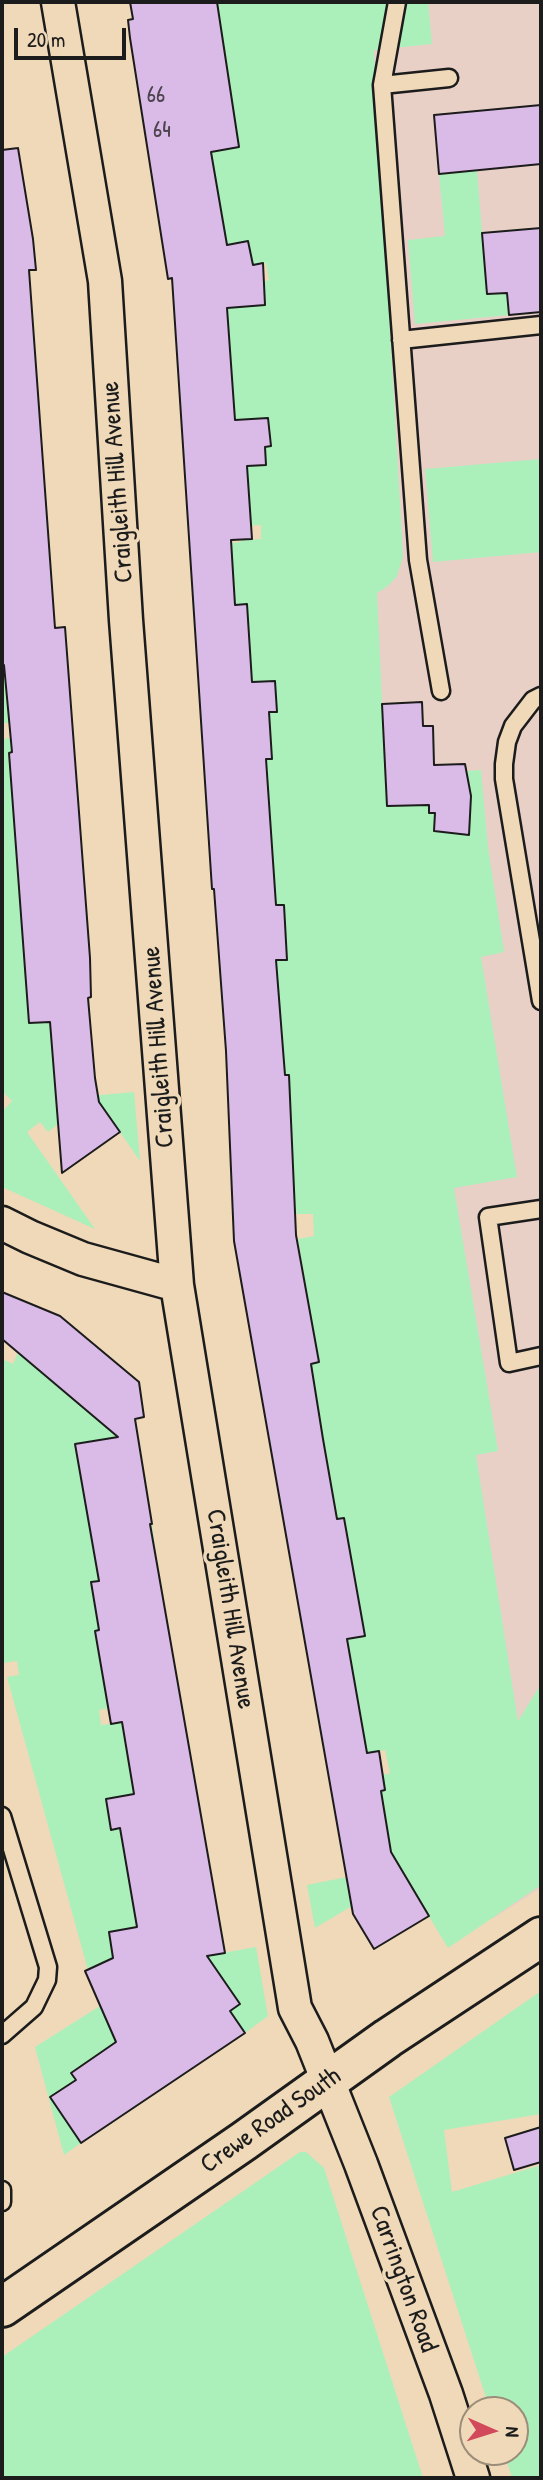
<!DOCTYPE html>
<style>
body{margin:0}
#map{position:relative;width:543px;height:2480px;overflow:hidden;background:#efd9b8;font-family:"Patrick Hand",sans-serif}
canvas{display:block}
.frame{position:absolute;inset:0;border:4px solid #1c1c1c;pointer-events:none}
.north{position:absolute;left:459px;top:2396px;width:70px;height:70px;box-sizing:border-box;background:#efd9b8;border:2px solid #9b8d7a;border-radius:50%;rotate:93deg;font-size:19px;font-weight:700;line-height:28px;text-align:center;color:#1c1c1c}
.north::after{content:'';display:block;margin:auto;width:24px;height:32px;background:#d1495b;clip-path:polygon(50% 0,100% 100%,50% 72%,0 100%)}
.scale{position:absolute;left:14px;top:28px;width:112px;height:32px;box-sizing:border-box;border:4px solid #1c1c1c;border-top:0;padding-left:9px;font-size:21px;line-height:24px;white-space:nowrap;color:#1c1c1c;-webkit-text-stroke:5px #efd9b8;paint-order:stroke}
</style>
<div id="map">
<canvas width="543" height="2480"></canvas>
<div class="frame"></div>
<div class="north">N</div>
<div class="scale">20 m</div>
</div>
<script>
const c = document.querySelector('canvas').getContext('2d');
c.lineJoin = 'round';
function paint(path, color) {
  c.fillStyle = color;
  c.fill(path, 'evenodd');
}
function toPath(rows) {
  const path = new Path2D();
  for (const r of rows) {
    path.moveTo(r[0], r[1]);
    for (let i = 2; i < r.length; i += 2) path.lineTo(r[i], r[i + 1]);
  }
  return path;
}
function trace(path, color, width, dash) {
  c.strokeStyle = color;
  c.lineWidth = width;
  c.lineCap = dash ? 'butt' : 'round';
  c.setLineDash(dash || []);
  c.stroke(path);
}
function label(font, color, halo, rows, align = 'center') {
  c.font = font + ' "Patrick Hand",sans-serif';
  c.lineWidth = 7;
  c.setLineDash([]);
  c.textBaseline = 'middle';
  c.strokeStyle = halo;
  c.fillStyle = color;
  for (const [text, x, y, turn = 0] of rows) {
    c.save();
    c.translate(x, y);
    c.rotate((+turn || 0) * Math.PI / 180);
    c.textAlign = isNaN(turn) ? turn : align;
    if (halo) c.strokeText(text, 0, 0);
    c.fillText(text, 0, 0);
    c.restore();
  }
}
paint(toPath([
 [344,2,541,2,541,1888,492,1919,388,819]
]), '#e9d0c6');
paint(toPath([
 [217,2,428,2,432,44,374,50,403,556,397,576,388,586,377,593,387,806,429,805,429,813,435,813,435,831,469,835,471,796,466,771,481,770,488,847,504,952,481,957,517,1177,454,1188,498,1451,476,1455,518,1721,541,1684,541,1885,448,1948,404,1875,315,1928,307,1885,386,1869,373,1793,385,1790,383,1775,390,1773,385,1750,367,1753,306,1646,365,1636,344,1518,337,1519,311,1364,318,1362,298,1239,314,1236,313,1214,295,1214,292,1134,261,1135,259,1102,291,1100,289,1075,267,1076,281,1021,277,969,258,961,287,959,284,905,256,907,266,759,272,758,269,712,277,711,275,681,252,682,247,604,193,608,192,598,235,595,231,543,241,542,241,540,261,539,261,525,188,530,187,522,251,517,249,491,228,492,226,449,271,446,268,418,234,420,227,308,264,305,262,282,269,280,266,263,253,265,248,241,227,245,216,181,154,191,151,177,150,162,239,147,233,106,210,109,207,92,231,88],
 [477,170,487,294,507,293,509,315,415,324,408,240,445,236,439,174],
 [541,459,541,552,433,562,425,469],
 [2,665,4,665,9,723,2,723],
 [73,734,74,748,17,843,81,838,82,867,18,872,29,1023,50,1022,56,1098,59,1098,62,1121,48,1132,40,1122,27,1132,95,1229,2,1187,2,1112,12,1101,2,1091,2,739],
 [134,1092,140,1161,111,1119,78,1097],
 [22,1343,40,1371,103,1424,134,1419,137,1434,76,1445,91,1534,152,1524,156,1555,102,1564,113,1628,95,1631,109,1708,99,1710,101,1725,123,1722,134,1794,106,1799,111,1829,174,1819,156,1923,109,1932,112,1950,195,1958,256,1947,268,2016,245,2033,230,2011,240,2004,88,1970,7,1677,19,1675,17,1661,2,1663,2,1359,13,1364],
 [541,1991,541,2114,444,2130,452,2192,541,2165,541,2478,512,2478,504,2452,515,2452,515,2410,490,2410,389,2097],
 [100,2006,118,2041,72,2073,76,2080,50,2097,81,2143,64,2155,35,2047],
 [300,2152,306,2152,324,2168,423,2478,2,2478,2,2357]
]), '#abf0bb');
const building = toPath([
 [130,2,217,2,239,147,211,152,227,245,248,241,253,265,263,263,265,305,227,308,235,420,268,418,271,446,265,447,266,465,247,466,252,539,231,540,235,605,247,604,252,682,275,681,277,712,269,712,272,759,266,759,276,905,284,905,287,960,276,960,285,1075,289,1075,296,1235,319,1362,311,1364,323,1439,337,1519,344,1518,365,1636,347,1639,367,1753,379,1751,385,1790,381,1791,391,1852,429,1916,374,1949,353,1914,234,1241,226,1051,214,889,212,889,172,278,168,279,130,38,128,20,133,19,130,2],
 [541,105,541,164,439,174,434,115,541,105],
 [18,148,33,239,36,270,29,270,55,628,65,627,90,958,91,997,88,998,95,1078,99,1102,120,1132,62,1173,50,1022,29,1023,9,753,12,752,4,665,2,665,2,150,18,148],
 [541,228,541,312,509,315,507,293,487,294,482,233,541,228],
 [422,702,423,726,433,726,434,765,465,764,471,796,469,835,434,831,435,813,429,813,429,805,387,806,382,704,422,702],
 [2,1292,60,1316,139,1382,144,1417,135,1419,152,1524,150,1524,225,1953,207,1956,240,2004,230,2011,245,2033,81,2143,50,2097,76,2080,71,2073,116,2042,85,1971,113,1958,109,1932,137,1927,120,1828,111,1830,106,1799,134,1794,122,1722,111,1724,95,1631,99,1630,91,1582,99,1581,75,1444,118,1437,2,1339,2,1292],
 [541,2127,541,2162,514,2170,505,2138,541,2127]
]);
paint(building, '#dabbe7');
trace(building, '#1c1c1c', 2);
const lane = toPath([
 [382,85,397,2],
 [401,340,541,325],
 [441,691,418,560,382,85,449,78],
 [541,696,533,700,513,726,507,742,504,764,504,779,541,1001],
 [541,1209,488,1217,509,1363,541,1356],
 [2,1816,48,1967,47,1980,34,2007,2,2035],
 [2,2190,2,2202]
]);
const street = toPath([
 [58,2,105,281,126,620,177,1285,295,2008,312,2041,361,2164,446,2394,473,2478],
 [2,1223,30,1237,83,1259,177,1285]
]);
const secondary = toPath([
 [2,2307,244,2141,388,2038,541,1937]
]);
trace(lane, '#1c1c1c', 21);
trace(street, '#1c1c1c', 37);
trace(secondary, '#1c1c1c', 44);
trace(lane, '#efd9b8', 16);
trace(street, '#efd9b8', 32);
trace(secondary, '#efd9b8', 38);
label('23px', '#4c444f', null, [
 ["66",156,96],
 ["64",162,131]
]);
label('26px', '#1c1c1c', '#efd9b8', [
 ["Craigleith Hill Avenue",118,482,-94],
 ["Craigleith Hill Avenue",159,1047,-94],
 ["Craigleith Hill Avenue",230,1609,81],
 ["Crewe Road South",271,2121,-35],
 ["Carrington Road",403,2279,70]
]);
</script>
